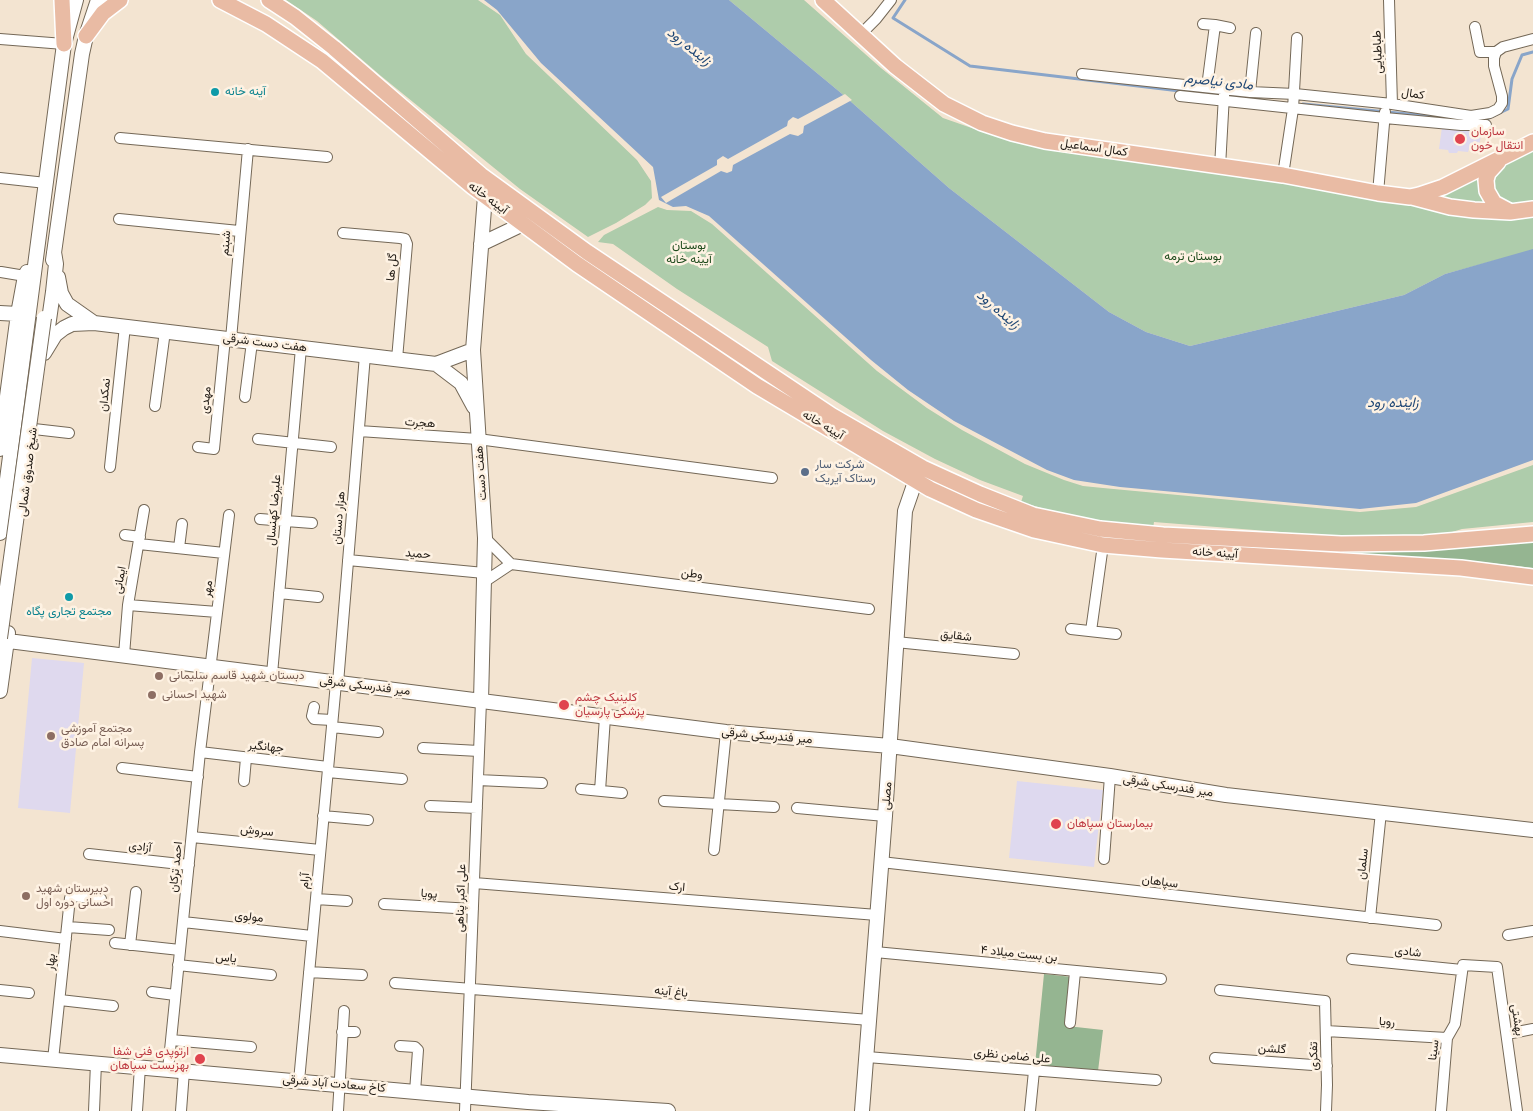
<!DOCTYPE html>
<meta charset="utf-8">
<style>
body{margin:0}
canvas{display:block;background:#f3e4d1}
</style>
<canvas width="1533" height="1111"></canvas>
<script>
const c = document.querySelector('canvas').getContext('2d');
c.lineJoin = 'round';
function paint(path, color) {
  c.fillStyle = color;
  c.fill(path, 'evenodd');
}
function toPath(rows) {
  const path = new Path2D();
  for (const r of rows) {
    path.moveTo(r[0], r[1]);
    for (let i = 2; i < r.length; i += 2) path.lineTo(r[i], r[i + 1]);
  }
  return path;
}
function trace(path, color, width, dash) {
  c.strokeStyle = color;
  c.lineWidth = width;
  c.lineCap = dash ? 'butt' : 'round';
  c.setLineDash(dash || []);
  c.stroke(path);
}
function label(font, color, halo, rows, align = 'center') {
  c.font = font + ' "Fira Sans",Vazirmatn,sans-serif';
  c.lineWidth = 5;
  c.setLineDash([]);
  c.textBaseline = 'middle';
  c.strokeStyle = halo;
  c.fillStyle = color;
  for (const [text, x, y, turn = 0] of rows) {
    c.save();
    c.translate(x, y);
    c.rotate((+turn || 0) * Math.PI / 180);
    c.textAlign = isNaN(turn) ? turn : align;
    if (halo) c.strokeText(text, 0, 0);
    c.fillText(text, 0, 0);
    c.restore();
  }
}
paint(toPath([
 [32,658,84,663,70,813,18,808]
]), '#dfd9ee');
paint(toPath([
 [1442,127,1482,131,1479,146,1475,147,1475,149,1469,149,1468,152,1458,151,1457,153,1449,153,1448,150,1439,149],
 [1017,781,1103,790,1094,867,1009,858]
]), '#ded9ef');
paint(toPath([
 [286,0,478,0,500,15,526,54,637,160,651,181,652,198,645,205,616,223,588,237,520,189,381,76,317,21],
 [729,0,804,0,881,68,943,118,986,133,1148,163,1340,191,1533,214,1533,250,1445,274,1404,295,1190,346,1146,332,1109,312,949,188,841,93],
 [1533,150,1533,203,1508,206,1497,195,1494,188,1494,178,1498,170,1503,165],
 [1479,176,1480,190,1486,205,1426,199],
 [658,207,667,210,691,211,712,224,877,371,927,408,962,430,1025,464,1064,480,1083,486,1103,488,1360,512,1416,507,1533,465,1533,522,1462,529,1442,535,1380,540,1154,522,1153,528,1106,523,1058,513,1021,502,1023,496,980,480,935,459,883,431,772,361,768,347,677,289,613,244,598,242,604,235]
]), '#aeccab');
paint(toPath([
 [944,486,1019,514,1120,535,1533,539,1533,568,1464,560,1324,554,1096,538,1028,523,945,490],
 [1044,974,1072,977,1067,1026,1103,1030,1098,1071,1035,1065]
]), '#95b591');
paint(toPath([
 [484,0,729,0,841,93,949,188,1109,312,1146,332,1190,346,1404,295,1445,274,1533,249,1533,460,1416,503,1360,509,1120,487,1074,480,1047,470,954,421,908,390,871,360,709,216,686,206,673,207,659,200,653,167,541,63,497,10]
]), '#89a5c9');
paint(toPath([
 [845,94,852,100,804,126,803,133,798,136,790,134,733,165,732,171,727,173,721,171,666,203,661,197,717,165,717,160,723,156,728,159,787,126,788,121,793,117,798,119]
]), '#f3e4d1');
trace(toPath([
 [905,0,893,18,970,66,1205,94],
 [1303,104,1461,119],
 [1485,120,1508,109,1512,79,1522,55,1533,52]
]), '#89a5c9', 3);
const street = toPath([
 [1389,0,1392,104],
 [1203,24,1215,25,1207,87],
 [1215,25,1230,28],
 [1475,27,1480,52,1496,52],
 [861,34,876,19,891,0],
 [0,39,64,44],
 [1082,74,1250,92,1295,94,1392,104,1471,116,1490,113,1498,109,1502,103,1502,96,1494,66,1494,58,1496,52,1503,47,1533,39],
 [1250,92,1256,33],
 [1180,96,1385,118,1461,125,1486,125],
 [120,138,327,157],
 [1220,167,1224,95],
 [1283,175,1293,109,1297,38],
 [0,178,46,183],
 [1378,193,1385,112],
 [119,219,239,231],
 [343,233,400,238,405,239,407,244,397,359],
 [1,272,25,276],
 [231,339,248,149],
 [245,397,252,342],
 [155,406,165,331],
 [34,429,69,433],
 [359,431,478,439,772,478],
 [258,439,331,447],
 [198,447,214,449,225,338],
 [110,467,125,326],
 [260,519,312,523],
 [125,535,140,537],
 [139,544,224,553],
 [179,548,182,524],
 [348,560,484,573],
 [511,564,869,609],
 [484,582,511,564,485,538],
 [279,593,318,597],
 [128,605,217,612],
 [1071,629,1116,634],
 [1091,631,1103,545],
 [896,642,1014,654],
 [124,655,128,605,144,510],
 [272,674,301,348],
 [338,683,365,355],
 [314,707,312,716,314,719,332,720],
 [332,727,378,732],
 [423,748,479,751],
 [200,752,328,767],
 [122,768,198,777],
 [328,772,402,779],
 [478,780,542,783],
 [244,781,246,758],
 [581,789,622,793],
 [600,791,605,717],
 [664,801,774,807],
 [430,806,477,808],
 [797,808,885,816],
 [323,816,368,820],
 [192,837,320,850],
 [714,850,726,732],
 [89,854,189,865],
 [1104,859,1110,776],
 [881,862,1436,925],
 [474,883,877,915],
 [316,899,347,901],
 [384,904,473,909],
 [1370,918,1381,812],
 [183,922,312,936],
 [68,927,109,930],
 [0,931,66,939],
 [1508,935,1533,931],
 [115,943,180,950],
 [130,945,136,892],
 [875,952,1161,979],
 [1352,959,1462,970],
 [178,965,271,975],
 [309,972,362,975],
 [395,983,870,1020],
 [0,990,29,993],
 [1220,990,1325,1001,1327,1085,1326,1111],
 [152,992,175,995],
 [60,1000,113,1006],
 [1070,1023,1075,972],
 [1326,1031,1447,1038],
 [342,1032,355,1032],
 [1507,1034,1533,1029],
 [171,1040,251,1047],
 [400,1046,415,1047,418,1050,415,1092],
 [867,1057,1156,1080],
 [1215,1058,1327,1066],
 [53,1060,70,898,73,896,101,899],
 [168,1070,200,752,229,515],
 [299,1081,336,683],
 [94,1111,96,1063],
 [137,1111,140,1067],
 [181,1111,184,1071],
 [338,1111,344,1011],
 [465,1111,481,701],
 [1030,1111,1034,1071],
 [1441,1111,1447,1038,1455,1024,1463,965,1497,967,1517,1111]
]);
const secondary = toPath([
 [481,244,523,224],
 [53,260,82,54,86,36,98,0],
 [58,277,61,293,67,304,94,323],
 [0,313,18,314],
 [47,334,53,292,56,264,54,252],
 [44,353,55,335,64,328,72,324,94,323,436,364,473,350],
 [436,364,461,383,474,407],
 [0,449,18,314,25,276,27,272],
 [0,533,64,44,76,0],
 [0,640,726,732,890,746,1110,776,1226,795,1533,830],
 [0,691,8,633],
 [481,701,485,538,473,350,485,196],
 [0,1055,528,1102,668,1111],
 [862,1111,885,816,905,511,915,482,920,473]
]);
const primary = toPath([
 [62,0,64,44],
 [220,0,266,24,322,61,473,187,577,264,757,386,930,489,976,510,1034,530,1103,545,1162,550,1461,568,1533,577],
 [269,0,295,17,334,48,481,175,587,252,831,415,923,468,980,494,1033,515,1100,529,1163,535,1341,544,1424,543,1533,534],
 [823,0,895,66,944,104,982,123,1012,133,1045,141,1283,175,1378,193,1410,197,1419,195,1443,187,1533,142],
 [86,36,103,13,120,0],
 [1498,162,1488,173,1486,180,1487,191,1494,203,1509,211],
 [1412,197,1450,207,1474,210,1510,212,1533,209]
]);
trace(street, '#746857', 12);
trace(secondary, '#746857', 16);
trace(primary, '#fff', 18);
trace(street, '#fff', 10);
trace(secondary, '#fff', 14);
trace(primary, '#e9bba4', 15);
const secondaryBridge = toPath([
 [0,638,44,318]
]);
trace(secondaryBridge, '#746857', 16, []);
trace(secondaryBridge, '#fff', 14);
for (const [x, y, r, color] of [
 [215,92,5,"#0f9aa8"],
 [1460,139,6,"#e0444e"],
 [805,472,5,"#5c6f8a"],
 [69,597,5,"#0f9aa8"],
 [159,676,5,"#8d6e63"],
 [152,695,5,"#8d6e63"],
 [564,705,6,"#e0444e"],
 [51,736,5,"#8d6e63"],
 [1056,824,6,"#e0444e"],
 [26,896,5,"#8d6e63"],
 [200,1059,6,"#e0444e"]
]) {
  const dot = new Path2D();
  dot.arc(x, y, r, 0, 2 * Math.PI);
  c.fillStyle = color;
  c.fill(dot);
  trace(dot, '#fef2e3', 2);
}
label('12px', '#201a14', '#fef2e3', [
 ["طباطبایی",1378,52,-92],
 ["کمال",1413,94,9],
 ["کمال اسماعیل",1094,148,8],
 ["آیینه خانه",488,198,37],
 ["شبنم",226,243,-85],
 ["گل ها",392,267,-85],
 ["هفت دست شرقی",265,343,7],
 ["نمکدان",105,395,-84],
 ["مهدی",206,400,-84],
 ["هجرت",420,423,4],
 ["آیینه خانه",823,425,31],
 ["شیخ صدوق شمالی",28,472,-83],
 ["هفت دست",481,473,-94],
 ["علیرضا کهنسال",274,510,-85],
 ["هزار دستان",339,518,-85],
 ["آیینه خانه",1215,553,4],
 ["حمید",418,554,5],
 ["وطن",692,574,7],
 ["ایمانی",120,580,-80],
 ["مهر",208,589,-83],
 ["شقایق",956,636,6],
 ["میر فندرسکی شرقی",365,686,7],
 ["میر فندرسکی شرقی",767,736,5],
 ["جهانگیر",266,747,6],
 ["میر فندرسکی شرقی",1168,786,9],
 ["مصلی",887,796,-86],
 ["سروش",257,831,6],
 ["آزادی",140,847,7],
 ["سلمان",1363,864,-84],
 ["احمد ترکان",176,867,-84],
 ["آرام",305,881,-85],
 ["سپاهان",1160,882,7],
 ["ارک",677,887,5],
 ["پویا",429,894,4],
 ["علی اکبر پناهی",461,898,-88],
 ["مولوی",249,917,6],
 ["شادی",1408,952,6],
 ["بن بست میلاد ۴",1019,954,6],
 ["یاس",226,958,6],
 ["بهار",51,962,-84],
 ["باغ آینه",671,992,5],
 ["بهشتی",1517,1020,82],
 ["رویا",1387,1022,3],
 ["گلشن",1272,1049,4],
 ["سینا",1434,1050,-83],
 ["علی ضامن نظری",1012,1056,5],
 ["تفکری",1314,1056,-91],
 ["کاخ سعادت آباد شرقی",334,1084,5]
]);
label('12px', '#0d838f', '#fef2e3', [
 ["آینه خانه",225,92],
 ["مجتمع تجاری پگاه",69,612,"center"]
], 'left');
label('12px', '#be3a42', '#fef2e3', [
 ["سازمان",1471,132],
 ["انتقال خون",1471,146],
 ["کلینیک چشم",575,698],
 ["پزشکی پارسیان",575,712],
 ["بیمارستان سپاهان",1067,824],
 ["ارتوپدی فنی شفا",189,1052,"right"],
 ["بهزیست سپاهان",189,1066,"right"]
], 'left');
label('12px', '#1c491a', '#fef2e3', [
 ["بوستان",689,246],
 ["آیینه خانه",689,260],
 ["بوستان ترمه",1193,257]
]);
label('12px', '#4e5e75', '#fef2e3', [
 ["شرکت سار",815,465],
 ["رستاک آیریک",815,479]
], 'left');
label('12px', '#785e54', '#fef2e3', [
 ["دبستان شهید قاسم سلیمانی",169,676],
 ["شهید احسانی",162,695],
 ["مجتمع آموزشی",61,729],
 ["پسرانه امام صادق",61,743],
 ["دبیرستان شهید",36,889],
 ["احسانى دوره اول",36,903]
], 'left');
label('italic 14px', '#1f4775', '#fef2e3', [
 ["زاینده رود",689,47,39],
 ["مادی نیاصرم",1219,82,6],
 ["زاینده رود",998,310,41],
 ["زاینده رود",1393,403]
]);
</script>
